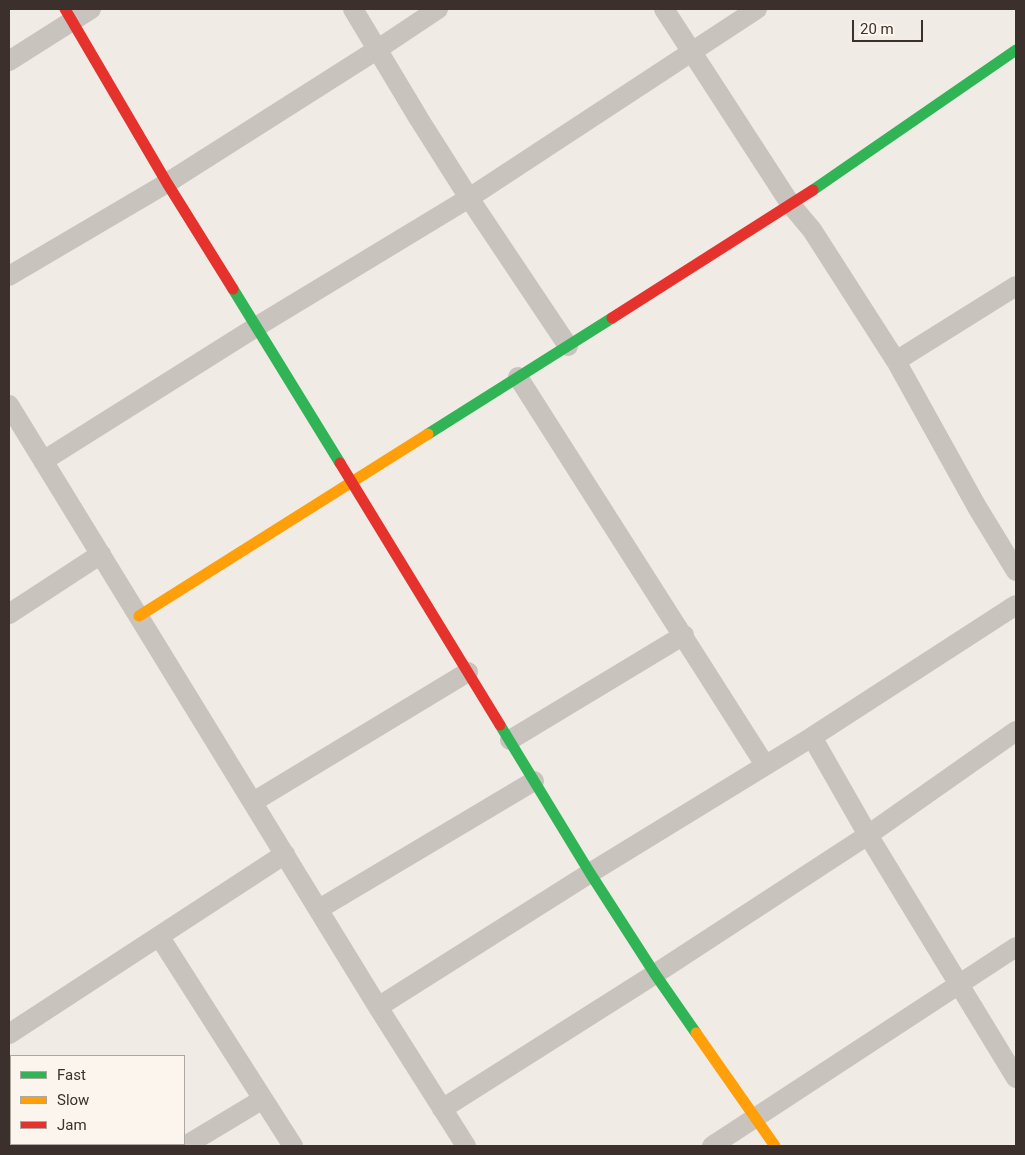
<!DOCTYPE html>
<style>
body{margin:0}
#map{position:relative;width:1025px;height:1155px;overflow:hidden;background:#f0ebe5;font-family:Roboto,sans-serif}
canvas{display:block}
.frame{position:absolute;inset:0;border:10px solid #3b302b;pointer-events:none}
.legend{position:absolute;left:10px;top:1055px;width:175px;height:90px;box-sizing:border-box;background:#fbf5ee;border:1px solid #aea6a0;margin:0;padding:6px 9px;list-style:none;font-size:15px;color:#3b302b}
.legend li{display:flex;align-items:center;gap:10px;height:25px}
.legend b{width:25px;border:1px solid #aea6a0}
.scale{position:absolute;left:852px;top:20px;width:71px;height:22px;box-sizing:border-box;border:2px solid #3b302b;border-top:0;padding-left:6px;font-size:15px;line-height:18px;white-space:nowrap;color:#3b302b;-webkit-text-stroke:4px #fbf5ee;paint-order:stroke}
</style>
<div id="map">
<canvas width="1025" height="1155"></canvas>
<div class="frame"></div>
<ul class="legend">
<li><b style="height:6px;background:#30b455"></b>Fast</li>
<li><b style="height:6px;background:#ff9f0a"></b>Slow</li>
<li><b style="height:6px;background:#e5322d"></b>Jam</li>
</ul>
<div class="scale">20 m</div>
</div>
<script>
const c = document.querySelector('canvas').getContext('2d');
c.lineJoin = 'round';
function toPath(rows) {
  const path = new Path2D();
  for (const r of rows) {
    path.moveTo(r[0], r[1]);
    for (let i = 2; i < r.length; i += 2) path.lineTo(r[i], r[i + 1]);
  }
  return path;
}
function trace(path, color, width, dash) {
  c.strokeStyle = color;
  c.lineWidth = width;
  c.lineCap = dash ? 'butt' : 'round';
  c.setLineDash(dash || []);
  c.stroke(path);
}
trace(toPath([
 [353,9,419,119,469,198,568,346],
 [664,9,791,205,812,230,896,361,977,507,1016,571],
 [9,61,91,9],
 [9,276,167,183,378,49,438,9],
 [896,361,1016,286],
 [518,377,765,765],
 [9,405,378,1007,466,1146],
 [43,461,256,327,469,198,757,9],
 [9,614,101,554],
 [812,737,868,835,1016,1078],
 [510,740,684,635],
 [253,802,468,672],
 [319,909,534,781],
 [159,936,293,1146],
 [378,1007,590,873,812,737,1016,605],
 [9,1034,285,854],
 [442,1109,655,974,868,835,1016,731],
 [185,1146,263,1099],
 [712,1146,1016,947]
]), '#c9c3be', 20);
trace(toPath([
 [813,190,1016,50],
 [233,289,340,463],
 [428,434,612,318],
 [500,725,590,873,655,974,696,1033]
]), '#30b455', 11);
trace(toPath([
 [139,616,428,434],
 [696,1033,775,1146]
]), '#ff9f0a', 11);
trace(toPath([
 [65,9,167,183,233,289],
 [612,318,813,190],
 [340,463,500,725]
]), '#e5322d', 11);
</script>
